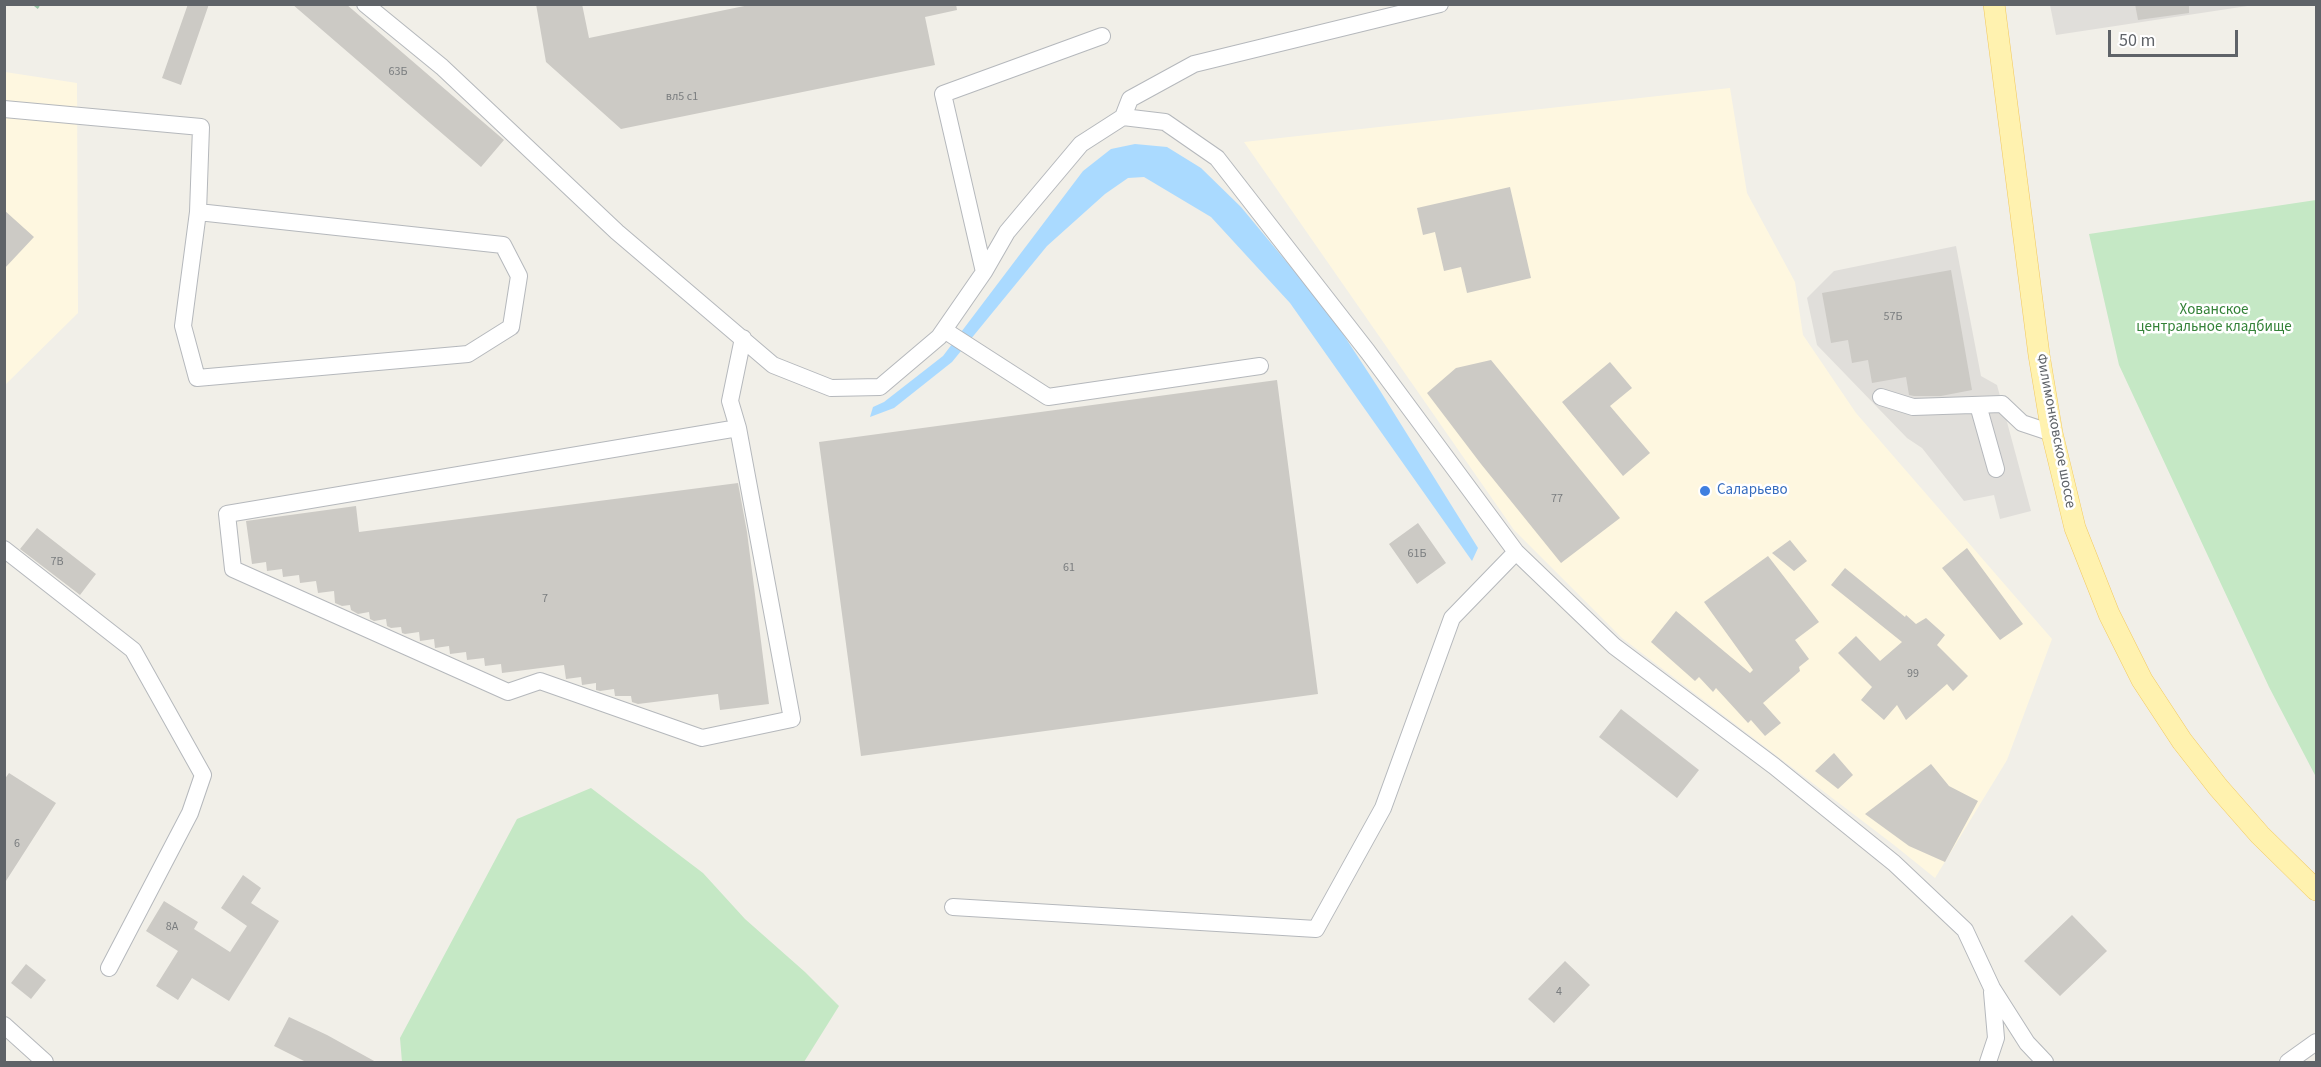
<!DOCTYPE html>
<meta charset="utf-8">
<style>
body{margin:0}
#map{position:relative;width:2321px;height:1067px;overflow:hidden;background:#f1efe8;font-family:"Source Sans 3",sans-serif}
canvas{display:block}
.frame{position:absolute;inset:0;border:6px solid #5f6368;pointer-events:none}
.scale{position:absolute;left:2108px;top:30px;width:130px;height:27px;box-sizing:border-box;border:3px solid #5f6368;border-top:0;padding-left:8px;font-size:18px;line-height:21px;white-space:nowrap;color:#5f6368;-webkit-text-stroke:4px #fff;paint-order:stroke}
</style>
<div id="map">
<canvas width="2321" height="1067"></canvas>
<div class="frame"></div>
<div class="scale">50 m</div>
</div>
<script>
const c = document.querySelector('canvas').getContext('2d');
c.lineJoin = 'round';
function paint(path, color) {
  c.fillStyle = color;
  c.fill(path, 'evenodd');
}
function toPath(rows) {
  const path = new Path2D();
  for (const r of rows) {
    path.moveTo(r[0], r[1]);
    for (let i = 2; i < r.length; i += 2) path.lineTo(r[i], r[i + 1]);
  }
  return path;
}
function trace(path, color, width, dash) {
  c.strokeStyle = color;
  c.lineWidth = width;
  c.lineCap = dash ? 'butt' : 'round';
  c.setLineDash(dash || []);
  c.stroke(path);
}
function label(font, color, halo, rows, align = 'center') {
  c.font = font + ' "Source Sans 3",sans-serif';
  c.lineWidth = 5;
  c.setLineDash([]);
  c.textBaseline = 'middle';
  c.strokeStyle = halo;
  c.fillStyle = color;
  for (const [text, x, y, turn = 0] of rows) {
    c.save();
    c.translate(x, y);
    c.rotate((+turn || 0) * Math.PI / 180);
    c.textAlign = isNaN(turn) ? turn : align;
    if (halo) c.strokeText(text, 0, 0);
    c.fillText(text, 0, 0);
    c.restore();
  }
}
paint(toPath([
 [5,72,77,83,78,313,5,385],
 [1730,88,1747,193,1795,282,1803,335,1856,413,2052,639,2007,760,1935,878,1894,845,1622,638,1514,530,1244,142]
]), '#fef7e0');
paint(toPath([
 [2050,5,2254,5,2056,35],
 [1956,246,1981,376,1997,385,2031,511,2000,519,1994,495,1964,501,1922,448,1907,438,1817,345,1807,298,1834,271]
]), '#e0deda');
paint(toPath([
 [2316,200,2316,777,2269,687,2119,365,2089,234],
 [591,788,703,873,745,919,805,972,839,1006,804,1062,402,1062,400,1038,517,819]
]), '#c5e8c5');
paint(toPath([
 [1135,144,1167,147,1201,168,1241,207,1330,314,1379,389,1478,548,1472,561,1290,303,1211,217,1144,177,1128,178,1105,194,1047,246,952,362,894,408,870,417,873,407,884,402,943,356,1083,171,1111,149]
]), '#aadaff');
paint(toPath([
 [188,4,209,4,181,85,162,78],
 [292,4,346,4,504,140,481,167],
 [536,4,582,4,589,38,754,4,956,4,957,10,925,17,935,65,621,129,546,62],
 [2135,4,2189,4,2189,13,2138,20],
 [1510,187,1531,278,1467,293,1461,267,1444,271,1435,232,1423,235,1417,208],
 [4,210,34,237,4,269],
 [1951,270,1972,390,1941,396,1914,396,1909,395,1906,377,1872,383,1868,360,1852,363,1848,340,1831,343,1822,293],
 [1491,360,1620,518,1561,563,1481,464,1427,393,1456,368],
 [1610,362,1632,388,1610,406,1650,453,1623,476,1562,402],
 [1277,380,1318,694,861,756,819,442],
 [738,483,747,532,769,704,720,710,718,694,638,704,632,702,631,696,615,696,614,689,600,691,596,690,596,683,582,685,581,677,566,679,564,665,502,673,501,664,485,666,484,658,467,660,466,652,450,654,449,646,435,648,434,639,420,641,419,632,405,634,402,633,401,627,391,628,387,626,386,619,374,621,370,619,369,612,358,614,351,610,350,605,342,606,335,603,334,591,318,593,316,581,300,583,299,575,283,577,282,569,267,571,266,562,252,564,246,521,356,506,359,532],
 [1418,523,1446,563,1417,584,1389,544],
 [37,528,96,574,80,595,20,549],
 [1790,540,1807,561,1794,571,1772,553],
 [1967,548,2023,624,2000,640,1942,568],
 [1768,556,1819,622,1795,640,1809,659,1799,667,1800,671,1763,703,1781,723,1765,736,1751,720,1748,723,1716,688,1713,692,1699,677,1695,681,1651,642,1676,611,1750,673,1753,670,1704,602],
 [1845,568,1905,617,1906,615,1916,624,1926,618,1945,635,1937,645,1968,676,1953,691,1947,684,1906,720,1897,705,1884,720,1861,700,1872,687,1838,653,1856,636,1880,661,1902,642,1831,585],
 [1621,709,1699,770,1677,798,1599,737],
 [1834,753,1853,775,1838,789,1815,771],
 [1931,764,1949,786,1978,801,1945,862,1909,846,1865,814],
 [9,773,56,803,4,884,4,780],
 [243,875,261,888,251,903,279,921,229,1001,192,978,178,1000,156,986,178,951,146,931,164,901,198,922,194,929,230,952,247,926,221,908],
 [2072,915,2107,951,2060,996,2024,961],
 [1565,961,1590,985,1554,1023,1528,999],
 [26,964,46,980,31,999,11,983],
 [289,1017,327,1035,376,1062,306,1062,274,1046]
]), '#cccac5');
const minor = toPath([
 [365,4,442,67,617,232,773,365,831,388,880,387,939,337,984,272,1007,232,1081,144,1123,117,1165,122,1217,158,1368,352,1516,552,1614,646,1774,766,1894,863,1965,930,1992,988,2027,1043,2045,1062],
 [4,109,201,127,198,212,183,326,197,378,468,354,511,327,519,276,503,245,198,212],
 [1123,117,1130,99,1194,64,1440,4],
 [984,272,943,94,1102,36],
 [944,330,1048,397,1260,366],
 [1881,397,1913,407,2002,404,2022,423,2052,433],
 [1978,405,1996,469],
 [738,428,227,514,233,569,508,692,540,681,702,738,792,719,738,428,730,401,743,338],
 [4,549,133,650,203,775,190,813,109,968],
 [953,907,1316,929,1383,808,1452,618,1516,552],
 [4,1025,45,1062],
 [1988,1062,1996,1038,1992,992],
 [2288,1062,2316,1042]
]);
const major = toPath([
 [1994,4,2039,355,2052,433,2075,528,2109,614,2142,680,2182,741,2218,787,2260,835,2316,890]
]);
trace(minor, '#b5b8bc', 18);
trace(major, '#f2c960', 22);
trace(toPath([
 [34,4,39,8]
]), '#9cc7a9', 3, [6, 3]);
trace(minor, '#fff', 16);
trace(major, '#fff2af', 21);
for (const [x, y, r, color] of [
 [1705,491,6,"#3f7fe0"]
]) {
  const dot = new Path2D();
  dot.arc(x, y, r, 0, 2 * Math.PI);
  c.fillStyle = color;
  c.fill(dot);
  trace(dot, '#fff', 2);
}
label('12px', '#7a7d7f', null, [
 ["63Б",398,72],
 ["вл5 с1",682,97],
 ["57Б",1893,317],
 ["77",1557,499],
 ["61Б",1417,554],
 ["7В",57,562],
 ["61",1069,568],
 ["7",545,599],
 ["99",1913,674],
 ["6",17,844],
 ["8А",172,927],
 ["4",1559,992]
]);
label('15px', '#348238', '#fff', [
 ["Хованское",2214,311],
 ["центральное кладбище",2214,328]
]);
label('15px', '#5f6368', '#fff', [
 ["Филимонковское шоссе",2055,431,79]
]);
label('15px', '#366cbe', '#fff', [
 ["Саларьево",1717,491]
], 'left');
</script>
